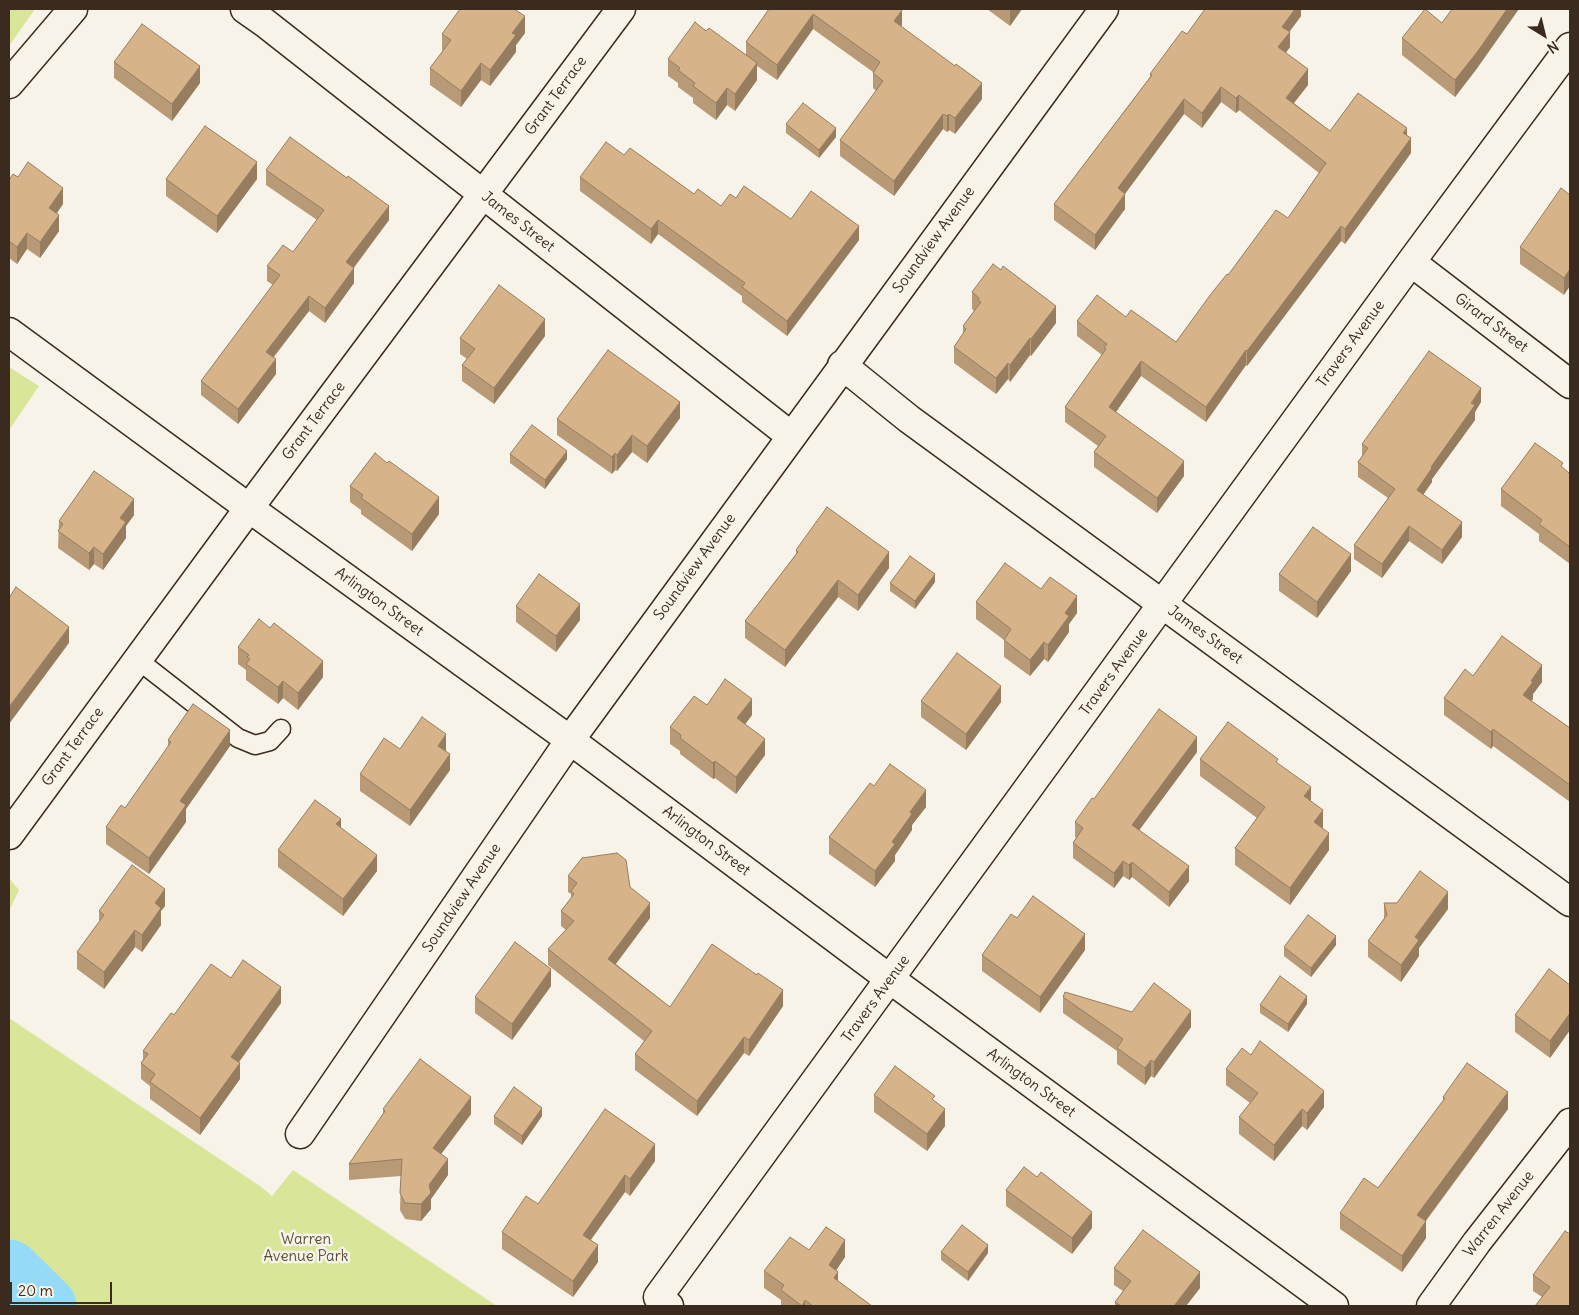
<!DOCTYPE html>
<style>
body{margin:0}
#map{position:relative;width:1579px;height:1315px;overflow:hidden;background:#f7f3e8;font-family:Delius,sans-serif}
canvas{display:block}
.frame{position:absolute;inset:0;border:10px solid #3b2a1e;pointer-events:none}
.north{position:absolute;left:1519px;top:10px;width:50px;height:50px;-webkit-text-stroke:4px #f7f3e8;paint-order:stroke;rotate:144deg;font-size:14px;font-weight:700;line-height:20px;text-align:center;color:#3b2a1e}
.north::after{content:'';display:block;margin:auto;width:18px;height:22px;background:#3b2a1e;clip-path:polygon(50% 0,100% 100%,50% 72%,0 100%)}
.scale{position:absolute;left:10px;top:1282px;width:102px;height:22px;box-sizing:border-box;border:2px solid #3b2a1e;border-top:0;padding-left:6px;font-size:15px;line-height:18px;white-space:nowrap;color:#3b2a1e;-webkit-text-stroke:4px #f7f3e8;paint-order:stroke}
</style>
<div id="map">
<canvas width="1579" height="1315"></canvas>
<div class="frame"></div>
<div class="north">N</div>
<div class="scale">20 m</div>
</div>
<script>
const c = document.querySelector('canvas').getContext('2d');
c.lineJoin = 'round';
function paint(path, color) {
  c.fillStyle = color;
  c.fill(path, 'evenodd');
}
function toPath(rows) {
  const path = new Path2D();
  for (const r of rows) {
    path.moveTo(r[0], r[1]);
    for (let i = 2; i < r.length; i += 2) path.lineTo(r[i], r[i + 1]);
  }
  return path;
}
function trace(path, color, width, dash) {
  c.strokeStyle = color;
  c.lineWidth = width;
  c.lineCap = dash ? 'butt' : 'round';
  c.setLineDash(dash || []);
  c.stroke(path);
}
function label(font, color, halo, rows, align = 'center') {
  c.font = font + ' Delius,sans-serif';
  c.lineWidth = 5;
  c.setLineDash([]);
  c.textBaseline = 'middle';
  c.strokeStyle = halo;
  c.fillStyle = color;
  for (const [text, x, y, turn = 0] of rows) {
    c.save();
    c.translate(x, y);
    c.rotate((+turn || 0) * Math.PI / 180);
    c.textAlign = isNaN(turn) ? turn : align;
    if (halo) c.strokeText(text, 0, 0);
    c.fillText(text, 0, 0);
    c.restore();
  }
}
paint(toPath([
 [9,9,35,9,9,46],
 [9,367,39,386,9,430],
 [9,878,19,890,9,911],
 [9,1018,260,1186,272,1196,293,1170,497,1306,9,1306]
]), '#d9e699');
trace(toPath([
 [9,1270,46,1306]
]), '#95daf7', 61);
const service = toPath([
 [138,660,238,738,255,745,270,741,281,729]
]);
const minor = toPath([
 [245,9,265,23,791,436],
 [9,84,73,9],
 [1411,262,1570,384],
 [9,332,249,508,570,740,890,979,1334,1306],
 [842,365,909,419,1570,902],
 [9,835,249,508,621,9],
 [300,1134,570,740,1104,9],
 [669,1306,658,1297,1411,262,1570,47],
 [1431,1306,1477,1242,1570,1123]
]);
trace(service, '#3b2a1e', 21);
trace(minor, '#3b2a1e', 31);
trace(service, '#f7f3e8', 18);
trace(minor, '#f7f3e8', 28);
paint(toPath([
 [769,9,902,25,901,26,982,99,955,134,949,130,947,132,943,129,894,196,840,156,840,140,876,91,873,88,873,72,813,29,777,80,757,66,757,80,735,111,727,105,716,120,693,103,693,98,678,87,678,83,668,76,668,59,706,31,746,55,746,42],
 [987,9,1022,9,1010,26],
 [1301,9,1301,16,1289,32,1290,47,1286,53,1308,85,1294,103,1330,131,1407,136,1411,153,1345,244,1341,241,1247,366,1246,365,1206,422,1141,376,1116,412,1184,476,1157,513,1094,467,1094,452,1098,446,1065,422,1065,407,1102,355,1077,336,1077,321,1126,317,1176,342,1228,275,1288,218,1319,173,1239,110,1236,113,1221,102,1202,128,1184,114,1125,194,1125,209,1095,250,1054,220,1054,204,1150,77,1150,74,1187,34],
 [525,33,516,45,516,52,490,86,481,80,461,107,430,85,430,68,443,51,442,50,442,34],
 [1402,38,1478,67,1455,97,1402,55],
 [114,62,200,83,172,121,114,78],
 [786,124,836,137,819,158,786,133],
 [624,155,694,194,721,206,736,198,791,219,859,240,787,336,742,302,742,296,658,234,651,244,580,191,580,177],
 [266,170,389,220,354,268,354,283,325,323,309,311,274,357,276,374,238,424,201,395,201,381,273,285,267,281,267,266,293,252,317,220,266,185],
 [166,179,257,179,217,233,166,196],
 [9,180,63,204,57,213,59,231,40,258,27,249,17,264,9,258],
 [1570,195,1564,295,1520,264,1520,247],
 [972,292,1056,323,1031,356,1030,355,1010,382,1008,379,996,394,954,363,954,347,963,334,963,326,974,311,972,309],
 [545,336,494,404,462,381,462,365,467,359,460,354,460,338],
 [1481,402,1475,412,1475,420,1432,479,1432,482,1423,494,1462,537,1442,564,1409,541,1382,578,1354,559,1354,545,1388,498,1358,477,1358,462,1362,456,1362,444],
 [680,418,647,463,632,452,617,471,615,470,612,474,557,435,557,419],
 [510,454,567,459,545,489,510,463],
 [387,463,439,514,412,551,361,514,361,510,350,502,350,486],
 [1563,468,1570,474,1570,564,1539,541,1539,534,1501,506,1501,489],
 [134,515,126,526,126,538,103,570,94,564,89,570,58,548,59,521],
 [796,550,889,568,858,611,838,597,785,667,745,638,745,621,796,554],
 [1351,571,1317,618,1279,591,1279,574],
 [935,582,915,609,890,591,890,583],
 [1041,589,1077,613,1069,624,1069,632,1048,662,1044,659,1030,676,1004,657,1004,640,976,619,976,602],
 [516,606,580,620,556,652,516,622],
 [238,647,323,677,298,710,283,698,278,704,246,680,246,670,238,664],
 [1473,676,1542,682,1533,694,1533,699,1531,701,1570,728,1570,802,1493,746,1491,749,1444,715,1444,698],
 [921,701,1001,702,966,750,921,717],
 [707,705,752,715,745,724,765,755,736,794,715,778,713,779,680,754,680,751,670,744,670,727],
 [168,740,230,746,186,809,186,822,149,874,106,844,106,827,125,808,168,747],
 [400,749,446,751,450,770,410,826,360,791,360,774],
 [1197,752,1139,830,1189,881,1169,907,1132,877,1129,880,1123,876,1114,888,1073,858,1073,843,1076,838,1075,837,1075,822,1094,799],
 [1200,759,1278,764,1311,801,1323,827,1322,828,1329,850,1290,905,1235,865,1235,848,1257,818,1200,776],
 [874,786,926,807,912,825,912,830,895,855,895,861,875,887,829,854,829,837],
 [341,828,377,871,343,916,278,867,278,850],
 [568,876,630,887,650,918,616,964,670,1007,783,1006,749,1056,744,1053,697,1116,635,1070,635,1054,644,1041,548,965,548,949,566,930,561,926,561,911,571,898,571,894,568,892],
 [1384,903,1397,903,1448,909,1419,948,1419,956,1401,982,1368,957,1368,941,1384,918],
 [165,906,161,911,161,925,142,952,135,947,104,989,77,969,77,952,99,922,99,911],
 [1017,918,1085,950,1040,1013,982,971,982,955],
 [1336,945,1311,977,1284,956,1284,947],
 [231,978,281,1003,239,1062,240,1079,200,1135,150,1099,150,1086,141,1079,141,1063,143,1060,143,1051,174,1015],
 [1570,985,1570,1030,1550,1058,1515,1032,1515,1015],
 [551,986,512,1040,475,1013,475,997],
 [1063,997,1132,1012,1191,1027,1154,1078,1151,1076,1145,1085,1117,1064,1117,1051,1063,1013],
 [1307,1004,1288,1032,1260,1013,1260,1005],
 [1251,1055,1324,1107,1307,1130,1302,1126,1274,1161,1239,1134,1239,1117,1250,1103,1226,1085,1226,1069],
 [874,1095,935,1101,945,1126,927,1151,874,1112],
 [1443,1097,1508,1109,1426,1221,1426,1238,1402,1272,1340,1229,1340,1213,1378,1188,1443,1101],
 [383,1109,471,1114,441,1154,448,1175,431,1199,431,1209,421,1221,405,1219,400,1210,401,1176,349,1180,349,1164,383,1114],
 [494,1116,542,1116,522,1145,494,1124],
 [655,1161,630,1196,625,1192,590,1240,598,1262,573,1297,502,1249,502,1232,538,1204],
 [1006,1190,1092,1228,1072,1254,1006,1206],
 [1570,1234,1570,1306,1542,1297,1533,1291,1533,1275],
 [809,1250,845,1257,836,1270,838,1281,872,1306,781,1306,781,1300,764,1288,764,1271],
 [941,1252,988,1253,968,1281,941,1260],
 [1114,1268,1200,1288,1186,1306,1115,1306,1115,1302,1123,1291,1114,1285]
]), '#b99a76');
paint(toPath([
 [1010,9,1022,9,1010,26],
 [1295,9,1301,9,1301,16,1284,39,1290,32,1290,47,1278,62,1278,47,1282,27],
 [1507,9,1519,9,1478,67,1455,97,1455,80],
 [902,10,902,25,894,36,894,21],
 [813,14,813,29,777,80,777,65],
 [525,16,525,33,516,45,516,52,490,86,490,70,512,33],
 [481,63,481,80,461,107,461,91],
 [757,63,757,80,735,111,735,94],
 [200,66,200,83,172,121,172,104],
 [1308,69,1308,85,1286,113,1286,98],
 [982,83,982,99,955,134,955,118],
 [1221,87,1221,102,1202,128,1202,113],
 [727,88,727,105,716,120,716,103],
 [1239,95,1239,110,1236,113,1236,98],
 [1184,99,1184,114,1118,203,1118,188],
 [943,114,943,129,894,196,894,181],
 [949,114,949,130,947,132,947,116],
 [836,128,836,137,819,158,819,150],
 [1407,128,1407,143,1411,138,1411,153,1345,244,1345,229,1403,133],
 [257,162,257,179,217,233,217,216],
 [63,188,63,204,49,224,49,208],
 [1125,194,1125,209,1095,250,1095,235],
 [389,206,389,220,346,277,346,262],
 [59,215,59,231,40,258,40,242],
 [658,220,658,234,651,244,651,229],
 [859,226,859,240,787,336,787,321],
 [1341,226,1341,241,1247,366,1247,351],
 [27,233,27,249,17,264,17,247],
 [354,268,354,283,325,323,325,308],
 [1570,269,1570,286,1564,295,1564,278],
 [309,296,309,311,266,366,266,352],
 [1056,306,1056,323,1031,356,1031,339],
 [545,319,545,336,494,404,494,388],
 [1030,338,1030,355,1010,382,1010,365],
 [1246,350,1246,365,1206,422,1206,407],
 [276,359,276,374,238,424,238,409],
 [1141,361,1141,376,1109,422,1109,407],
 [1008,363,1008,379,996,394,996,378],
 [1481,388,1481,402,1475,412,1475,420,1432,479,1432,482,1417,504,1417,490],
 [680,402,680,418,647,463,647,446],
 [632,435,632,452,617,471,617,455],
 [567,451,567,459,545,489,545,480],
 [615,453,615,470,612,474,612,457],
 [1184,461,1184,476,1157,513,1157,498],
 [439,497,439,514,412,551,412,534],
 [134,499,134,515,126,526,126,538,103,570,103,554,120,518],
 [1462,522,1462,537,1442,564,1442,550],
 [1409,526,1409,541,1382,578,1382,564],
 [94,547,94,564,89,570,89,553],
 [889,552,889,568,858,611,858,595],
 [1351,554,1351,571,1317,618,1317,602],
 [935,574,935,582,915,609,915,601],
 [838,580,838,597,785,667,785,650],
 [1077,596,1077,613,1069,624,1069,632,1048,662,1048,645,1065,613],
 [580,604,580,620,556,652,556,636],
 [69,627,69,643,9,724,9,707],
 [1044,642,1044,659,1030,676,1030,660],
 [323,661,323,677,298,710,298,693],
 [1542,665,1542,682,1533,694,1533,699,1523,711,1523,695,1531,681],
 [283,681,283,698,278,704,278,687],
 [1001,686,1001,702,966,750,966,734],
 [752,699,752,715,737,735,737,718],
 [1493,729,1493,746,1491,749,1491,732],
 [230,730,230,746,186,809,186,822,149,874,149,858,180,801],
 [446,734,446,751,438,762,438,746],
 [1197,737,1197,752,1132,840,1132,825],
 [765,739,765,755,736,794,736,777],
 [450,754,450,770,410,826,410,810],
 [715,761,715,778,713,779,713,763],
 [1311,787,1311,804,1304,796],
 [926,790,926,807,912,825,912,830,895,855,895,861,875,887,875,871,910,812],
 [1323,810,1323,827,1314,839,1314,822],
 [341,819,341,835,336,824],
 [1329,833,1329,850,1290,905,1290,888],
 [377,855,377,871,343,916,343,899],
 [1123,861,1123,876,1114,888,1114,873],
 [1132,862,1132,877,1129,880,1129,865],
 [1189,866,1189,881,1169,907,1169,892],
 [165,889,165,906,161,911,161,925,142,952,142,935,155,903],
 [1448,892,1448,909,1419,948,1419,956,1401,982,1401,965,1415,937],
 [650,903,650,918,608,974,608,959],
 [135,930,135,947,104,989,104,972],
 [1085,934,1085,950,1040,1013,1040,997],
 [1336,936,1336,945,1311,977,1311,968],
 [551,969,551,986,512,1040,512,1024],
 [281,987,281,1003,231,1073,231,1057],
 [783,990,783,1006,749,1056,749,1040],
 [1307,996,1307,1004,1288,1032,1288,1024],
 [1191,1011,1191,1027,1154,1078,1154,1062],
 [1570,1013,1570,1030,1550,1058,1550,1041],
 [744,1037,744,1053,697,1116,697,1101],
 [1151,1060,1151,1076,1145,1085,1145,1068],
 [240,1063,240,1079,200,1135,200,1118],
 [1324,1091,1324,1107,1307,1130,1307,1113],
 [1508,1092,1508,1109,1417,1232,1417,1215],
 [471,1097,471,1114,433,1165,433,1148],
 [542,1108,542,1116,522,1145,522,1136],
 [945,1109,945,1126,927,1151,927,1134],
 [1302,1109,1302,1126,1274,1161,1274,1145],
 [655,1144,655,1161,630,1196,630,1179],
 [448,1159,448,1175,431,1199,431,1209,421,1221,421,1204,429,1185],
 [625,1175,625,1192,583,1251,583,1235],
 [1092,1212,1092,1228,1072,1254,1072,1238],
 [1426,1221,1426,1238,1402,1272,1402,1256],
 [845,1240,845,1257,829,1281,829,1265],
 [598,1245,598,1262,573,1297,573,1281],
 [988,1245,988,1253,968,1281,968,1272],
 [838,1272,838,1289,834,1278],
 [1200,1272,1200,1288,1186,1306,1174,1306],
 [805,1300,805,1306,802,1306]
]), '#967d60');
const building = toPath([
 [460,9,514,9,525,16,512,33,516,35,490,70,481,63,461,91,430,68,451,40,442,34,460,9],
 [769,9,901,9,902,10,894,21,955,66,956,64,982,83,955,118,949,114,947,116,943,114,894,181,840,140,883,81,873,73,880,62,813,14,777,65,746,42,769,9],
 [1205,9,1295,9,1282,27,1290,32,1278,47,1308,69,1286,98,1330,131,1358,93,1407,128,1403,133,1411,138,1345,229,1341,226,1247,351,1246,350,1206,407,1141,361,1109,407,1184,461,1157,498,1094,452,1106,436,1065,407,1106,349,1104,348,1107,344,1077,321,1097,295,1126,317,1131,310,1176,342,1211,294,1227,274,1228,275,1276,210,1288,218,1326,163,1239,95,1236,98,1221,87,1202,113,1184,99,1118,188,1125,194,1095,235,1054,204,1152,75,1150,74,1182,31,1187,34,1205,9],
 [1425,9,1442,23,1452,9,1507,9,1478,51,1455,80,1402,38,1425,9],
 [695,22,706,31,709,28,757,63,735,94,727,88,716,103,693,86,695,83,678,70,680,68,668,59,695,22],
 [142,24,200,66,172,104,114,62,142,24],
 [803,103,836,128,819,150,786,124,803,103],
 [205,126,257,162,217,216,166,179,205,126],
 [290,137,347,178,348,176,389,206,346,262,354,268,325,308,309,296,266,352,276,359,238,409,201,381,280,275,267,266,283,245,293,252,324,210,266,170,290,137],
 [606,142,624,155,630,148,694,194,698,189,721,206,730,194,736,198,744,186,791,219,811,191,859,226,787,321,742,287,745,283,658,220,651,229,580,177,606,142],
 [28,162,63,188,49,208,59,215,40,242,27,233,17,247,9,241,9,180,13,174,18,177,28,162],
 [1561,188,1570,195,1570,269,1564,278,1520,247,1561,188],
 [993,264,1001,270,1003,266,1056,306,1031,339,1030,338,1010,365,1008,363,996,378,954,347,966,329,963,326,981,302,978,300,979,298,972,292,993,264],
 [499,285,545,319,494,388,462,365,475,349,460,338,499,285],
 [608,350,680,402,647,446,632,435,617,455,615,453,612,457,557,419,608,350],
 [1429,351,1481,388,1471,403,1475,405,1431,467,1432,468,1417,490,1462,522,1442,550,1409,526,1382,564,1354,545,1395,489,1358,462,1368,448,1362,444,1429,351],
 [532,425,567,451,545,480,510,454,532,425],
 [1535,443,1563,463,1561,466,1570,474,1570,547,1539,524,1542,520,1501,489,1535,443],
 [375,453,387,463,389,461,439,497,412,534,361,498,363,495,350,486,375,453],
 [94,471,134,499,120,518,126,522,103,554,94,547,89,553,58,531,63,524,59,521,94,471],
 [827,507,889,552,858,595,838,580,785,650,745,621,798,552,796,550,827,507],
 [1313,527,1351,554,1317,602,1279,574,1313,527],
 [910,556,935,574,915,601,890,583,910,556],
 [1005,563,1041,589,1050,577,1077,596,1065,613,1069,616,1048,645,1044,642,1030,660,1004,640,1011,629,976,602,1005,563],
 [539,574,580,604,556,636,516,606,539,574],
 [16,587,69,627,9,707,9,598,16,587],
 [259,619,270,628,274,623,323,661,298,693,283,681,278,687,246,664,250,659,247,657,249,655,238,647,259,619],
 [1502,636,1542,665,1531,681,1533,682,1523,695,1570,728,1570,785,1493,729,1491,732,1444,698,1465,669,1473,676,1502,636],
 [957,653,1001,686,966,734,921,701,957,653],
 [725,679,752,699,737,718,765,739,736,777,715,761,713,763,680,738,681,735,670,727,694,696,707,705,725,679],
 [193,704,230,730,180,801,186,805,149,858,106,827,121,805,125,808,171,742,168,740,193,704],
 [1159,709,1197,737,1132,825,1189,866,1169,892,1132,862,1129,865,1123,861,1114,873,1073,843,1083,828,1075,822,1092,798,1094,799,1159,709],
 [422,717,446,734,438,746,450,754,410,810,360,774,384,738,400,749,422,717],
 [1228,722,1278,759,1276,762,1311,787,1304,796,1323,810,1314,822,1329,833,1290,888,1235,848,1265,807,1200,759,1228,722],
 [890,764,926,790,910,812,912,814,892,842,895,844,875,871,829,837,870,783,874,786,890,764],
 [315,800,341,819,336,824,377,855,343,899,278,850,315,800],
 [617,853,626,860,630,887,650,903,608,959,670,1007,712,944,757,975,758,973,783,990,749,1040,744,1037,697,1101,635,1054,652,1031,548,949,574,921,561,911,574,894,571,891,577,883,568,876,582,858,617,853],
 [132,865,165,889,155,903,161,908,142,935,135,930,104,972,77,952,104,915,99,911,132,865],
 [1420,871,1448,892,1415,937,1419,940,1401,965,1368,941,1387,915,1384,903,1397,903,1420,871],
 [1033,896,1085,934,1040,997,982,955,1011,914,1017,918,1033,896],
 [1308,915,1336,936,1311,968,1284,947,1308,915],
 [515,942,551,969,512,1024,475,997,515,942],
 [243,960,281,987,231,1057,240,1063,200,1118,150,1082,155,1074,141,1063,148,1054,143,1051,171,1013,174,1015,211,964,231,978,243,960],
 [1549,969,1570,985,1570,1013,1550,1041,1515,1015,1549,969],
 [1280,976,1307,996,1288,1024,1260,1005,1280,976],
 [1154,983,1191,1011,1154,1062,1151,1060,1145,1068,1117,1048,1123,1039,1063,997,1065,992,1132,1012,1154,983],
 [1260,1041,1324,1091,1307,1113,1302,1109,1274,1145,1239,1117,1258,1093,1226,1069,1242,1048,1251,1055,1260,1041],
 [420,1059,471,1097,433,1148,448,1159,429,1185,431,1193,421,1204,405,1203,400,1193,402,1159,349,1164,385,1111,383,1109,420,1059],
 [1467,1063,1508,1092,1417,1215,1426,1221,1402,1256,1340,1213,1364,1178,1378,1188,1445,1098,1443,1097,1467,1063],
 [895,1066,935,1096,932,1099,945,1109,927,1134,874,1095,895,1066],
 [514,1087,542,1108,522,1136,494,1116,514,1087],
 [605,1109,655,1144,630,1179,625,1175,583,1235,598,1245,573,1281,502,1232,526,1196,538,1204,605,1109],
 [1024,1167,1037,1177,1041,1172,1092,1212,1072,1238,1006,1190,1024,1167],
 [962,1225,988,1245,968,1272,941,1252,962,1225],
 [826,1227,845,1240,829,1265,838,1272,834,1278,872,1306,813,1306,805,1300,802,1306,781,1290,784,1285,764,1271,790,1237,809,1250,826,1227],
 [1143,1230,1200,1272,1174,1306,1121,1306,1115,1302,1131,1281,1114,1268,1143,1230],
 [1565,1231,1570,1234,1570,1306,1535,1306,1550,1287,1533,1275,1565,1231]
]);
paint(building, '#d7b389');
trace(building, '#967d60', 1);
label('15px', '#3b2a1e', '#f7f3e8', [
 ["Grant Terrace",556,96,-54],
 ["James Street",518,222,38],
 ["Soundview Avenue",934,240,-54],
 ["Girard Street",1491,323,37],
 ["Travers Avenue",1351,344,-54],
 ["Grant Terrace",314,421,-53],
 ["Soundview Avenue",695,567,-54],
 ["Arlington Street",379,602,36],
 ["James Street",1205,635,36],
 ["Travers Avenue",1114,672,-54],
 ["Grant Terrace",73,747,-54],
 ["Arlington Street",706,841,37],
 ["Soundview Avenue",462,898,-56],
 ["Travers Avenue",876,999,-54],
 ["Arlington Street",1031,1083,36],
 ["Warren Avenue",1499,1214,-52]
]);
label('15px', '#5b5037', '#f7f3e8', [
 ["Warren",306,1240],
 ["Avenue Park",306,1257]
]);
</script>
